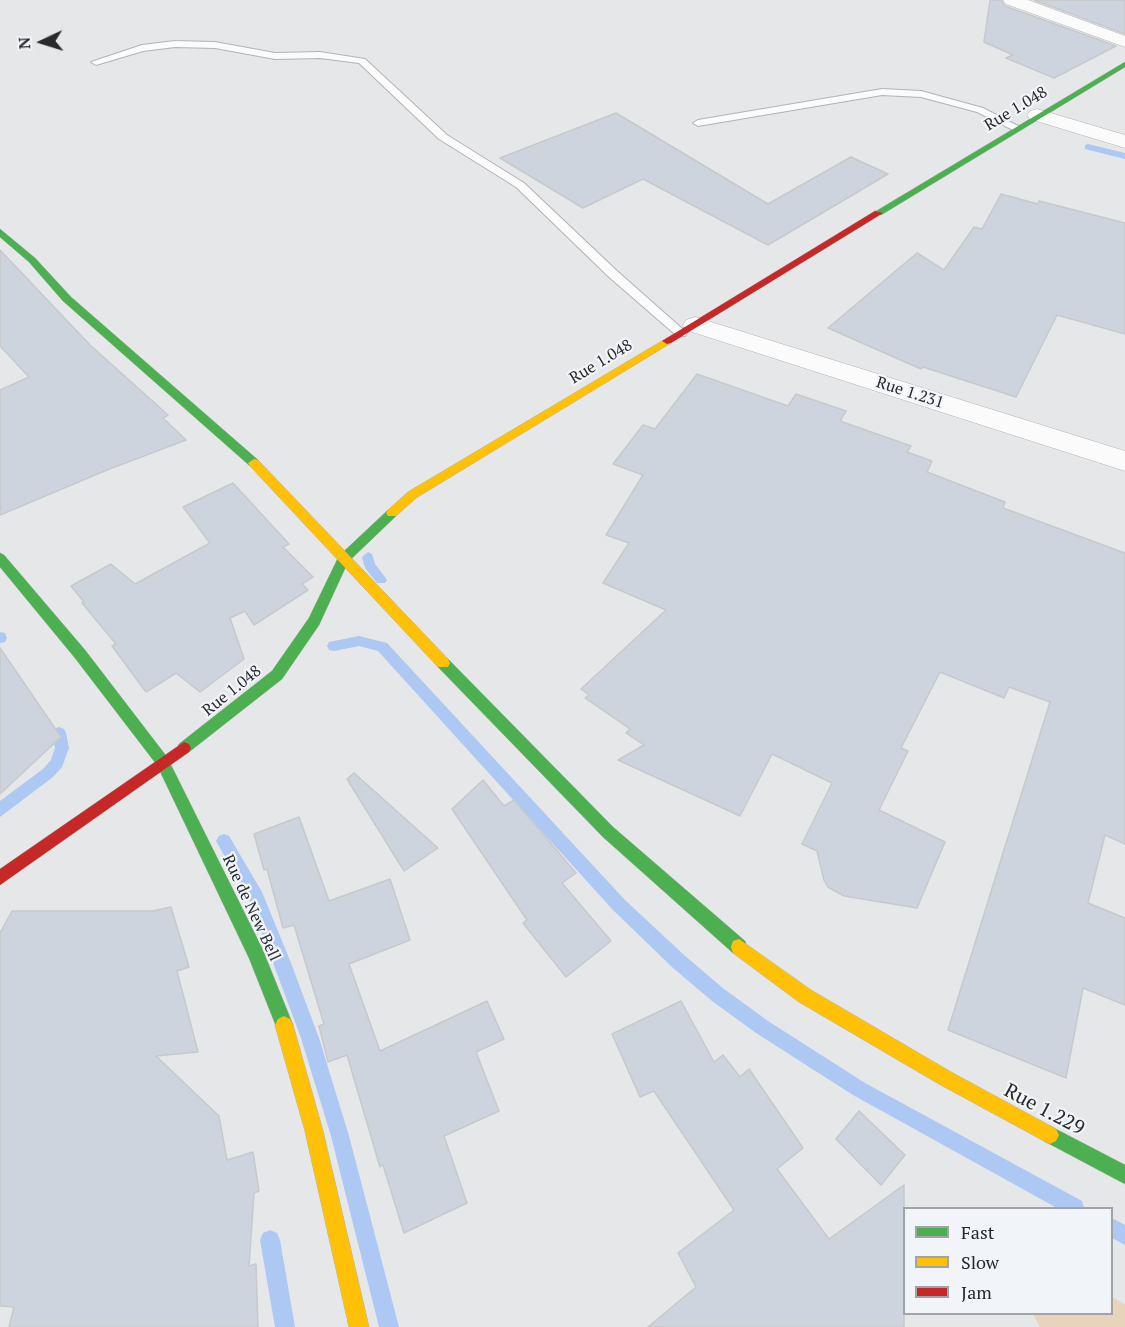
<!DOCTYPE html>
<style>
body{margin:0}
#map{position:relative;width:1125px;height:1327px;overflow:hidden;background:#e5e7e9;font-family:"PT Serif",serif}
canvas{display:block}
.legend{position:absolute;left:903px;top:1207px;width:210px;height:108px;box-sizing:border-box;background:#f1f4f8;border:2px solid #a1a3a6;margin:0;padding:8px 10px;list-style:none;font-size:18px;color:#28292b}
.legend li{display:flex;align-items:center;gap:12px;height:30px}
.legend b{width:30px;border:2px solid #a1a3a6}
.north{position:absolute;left:12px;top:12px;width:60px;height:60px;-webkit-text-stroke:4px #f1f4f8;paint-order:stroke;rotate:266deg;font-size:16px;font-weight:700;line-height:24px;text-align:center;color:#28292b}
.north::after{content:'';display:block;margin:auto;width:21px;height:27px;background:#28292b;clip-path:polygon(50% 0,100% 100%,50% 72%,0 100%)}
</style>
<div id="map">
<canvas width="1125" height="1327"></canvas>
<ul class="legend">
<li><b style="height:8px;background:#4caf50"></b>Fast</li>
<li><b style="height:8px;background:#ffc107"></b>Slow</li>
<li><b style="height:8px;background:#c62828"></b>Jam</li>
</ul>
<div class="north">N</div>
</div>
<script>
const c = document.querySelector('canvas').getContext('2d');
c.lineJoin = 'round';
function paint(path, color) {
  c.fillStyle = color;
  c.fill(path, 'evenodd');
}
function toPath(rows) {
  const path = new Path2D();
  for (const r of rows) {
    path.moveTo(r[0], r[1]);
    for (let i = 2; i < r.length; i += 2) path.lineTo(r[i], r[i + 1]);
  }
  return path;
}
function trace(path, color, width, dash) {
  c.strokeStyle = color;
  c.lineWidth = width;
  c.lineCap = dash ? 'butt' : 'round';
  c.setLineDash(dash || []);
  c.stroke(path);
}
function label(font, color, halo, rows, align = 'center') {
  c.font = font + ' "PT Serif",serif';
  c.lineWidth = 4.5;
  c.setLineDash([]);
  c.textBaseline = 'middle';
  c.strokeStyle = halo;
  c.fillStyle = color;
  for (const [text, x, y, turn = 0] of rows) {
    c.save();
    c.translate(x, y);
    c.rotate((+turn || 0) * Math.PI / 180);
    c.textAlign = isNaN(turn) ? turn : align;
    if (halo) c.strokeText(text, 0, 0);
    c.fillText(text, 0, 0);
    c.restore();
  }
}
paint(toPath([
 [1112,1297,1125,1304,1125,1327,1040,1327,1033,1314,1112,1314]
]), '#e7d4ba');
paint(toPath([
 [1088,144,1125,153,1125,159,1085,149,1085,145,1088,144],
 [368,552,372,554,375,564,385,577,387,580,385,583,377,583,365,568,362,557,368,552],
 [0,632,5,633,7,638,5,642,0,643,0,632],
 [359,636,387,643,625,900,684,955,724,989,768,1021,865,1083,1082,1201,1084,1208,1057,1208,853,1095,756,1033,712,1001,672,967,613,910,378,651,359,646,334,651,329,650,327,646,329,642,359,636],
 [59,727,64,729,66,733,69,748,62,767,53,777,0,817,0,801,43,769,51,760,55,748,52,733,54,729,59,727],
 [224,834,229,836,262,892,291,963,319,1038,349,1136,399,1327,379,1327,331,1136,301,1038,250,901,216,841,219,836,224,834],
 [1112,1218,1125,1225,1125,1245,1112,1238,1112,1218],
 [270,1230,277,1233,280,1240,295,1327,275,1327,260,1240,263,1233,270,1230]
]), '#adc8f2');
const building = toPath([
 [990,0,1001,0,1005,6,1116,46,1054,78,1006,58,1013,55,984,42,990,0],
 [1034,0,1125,0,1125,34,1034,0],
 [616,113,768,204,851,157,888,174,768,245,643,179,583,208,500,158,616,113],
 [1001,194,1038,204,1039,201,1125,223,1125,334,1057,315,1016,397,923,367,921,369,828,328,917,253,944,270,974,227,982,229,1001,194],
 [0,250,90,345,168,415,163,418,186,440,107,470,0,515,0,390,29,377,0,346,0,250],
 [697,374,788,406,796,394,846,411,840,421,911,446,907,452,932,461,927,472,1005,502,1003,508,1125,553,1125,844,1105,835,1088,903,1125,918,1125,1005,1083,988,1066,1078,948,1030,1050,702,1009,687,1004,698,940,672,901,748,908,751,879,810,945,842,917,908,844,896,828,887,824,880,817,851,802,844,832,783,772,754,740,816,618,760,644,745,626,733,630,729,585,698,589,695,581,689,666,610,603,583,629,543,606,535,643,475,613,464,643,425,655,429,697,374],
 [233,483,289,544,283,547,313,577,302,584,308,590,254,625,245,611,230,618,244,659,200,692,176,673,146,692,112,646,116,644,82,603,84,602,71,586,111,564,135,584,210,543,183,507,233,483],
 [0,648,61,737,0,794,0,648],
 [354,773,438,848,404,871,347,779,354,773],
 [483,780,504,806,514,800,576,873,562,883,611,941,566,977,523,923,527,920,452,809,483,780],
 [299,817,329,901,390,879,410,940,349,964,380,1051,487,1001,504,1039,476,1052,499,1111,444,1136,467,1203,404,1233,383,1165,380,1167,347,1055,328,1062,319,1026,324,1024,294,925,283,928,267,869,264,870,254,834,299,817],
 [171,907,189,967,177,971,198,1052,156,1056,219,1116,227,1160,253,1152,259,1191,254,1193,249,1266,256,1264,258,1327,9,1327,14,1307,0,1306,0,933,12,911,153,911,171,907],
 [681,1001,714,1062,723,1055,740,1077,749,1069,803,1148,777,1169,829,1239,904,1185,904,1327,648,1327,696,1287,678,1253,734,1210,654,1091,640,1097,612,1034,681,1001],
 [859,1111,905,1155,881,1185,836,1139,859,1111]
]);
paint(building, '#cdd4de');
trace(building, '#c7c9ca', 1.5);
const lane = toPath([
 [175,41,215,42,275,53,320,52,365,59,447,135,524,183,617,271,687,333,685,336,677,336,609,277,516,187,439,139,359,63,320,58,275,59,215,48,175,47,143,51,96,65,91,62,142,45,175,41],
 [882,89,921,91,983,108,1022,128,1013,130,977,112,921,97,882,95,698,126,693,123,698,120,882,89]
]);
const street = toPath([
 [1003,0,1028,0,1125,36,1125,47,1006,4,1003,0],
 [1037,109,1125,135,1125,148,1030,119,1027,115,1030,111,1037,109],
 [695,317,1125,451,1125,471,686,330,683,325,686,320,695,317]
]);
const fast = toPath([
 [1125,62,1125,67,881,215,873,213,1125,62],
 [0,229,35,258,71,297,258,460,260,463,258,466,250,466,63,301,29,262,0,237,0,229],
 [392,509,396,510,398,513,396,516,348,562,319,625,282,679,189,752,184,754,179,752,177,748,179,744,272,671,309,618,339,556,388,510,392,509],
 [0,553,4,555,85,650,167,757,262,948,293,1025,290,1031,284,1034,278,1031,249,958,157,765,75,658,0,567,0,553],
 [443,658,448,659,613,827,745,941,747,947,745,953,739,955,733,953,603,837,438,667,436,663,438,659,443,658],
 [1050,1126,1125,1165,1125,1184,1044,1141,1041,1135,1044,1129,1050,1126]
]);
const slow = toPath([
 [667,338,671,339,671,343,416,498,396,516,388,516,386,513,388,510,408,492,667,338],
 [254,459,258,460,448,659,450,663,448,667,438,667,250,466,248,463,254,459],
 [739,939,811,990,951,1072,1056,1129,1059,1135,1056,1141,1050,1144,1044,1141,939,1084,799,1002,733,953,731,947,733,941,739,939],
 [284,1016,290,1019,293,1025,323,1131,369,1327,349,1327,305,1131,275,1025,278,1019,284,1016]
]);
const jam = toPath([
 [875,211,883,213,671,343,667,344,662,341,875,211],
 [184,742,189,744,191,748,189,752,0,885,0,869,184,742]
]);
trace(lane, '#b2b3b5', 2);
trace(street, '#b2b3b5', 1);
trace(fast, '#b2b3b5', 1);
trace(slow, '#b2b3b5', 1);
trace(jam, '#b2b3b5', 1);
paint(lane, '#fbfbfc');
paint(street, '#fbfbfc');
paint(fast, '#4caf50');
paint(slow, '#ffc107');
paint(jam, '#c62828');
label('16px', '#28292b', '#f1f4f8', [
 ["Rue 1.048",1016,109,-31],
 ["Rue 1.048",601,362,-31],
 ["Rue 1.231",910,393,18],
 ["Rue 1.048",232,691,-39],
 ["Rue de New Bell",251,908,65]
]);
label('20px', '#28292b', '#f1f4f8', [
 ["Rue 1.229",1044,1110,28]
]);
</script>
